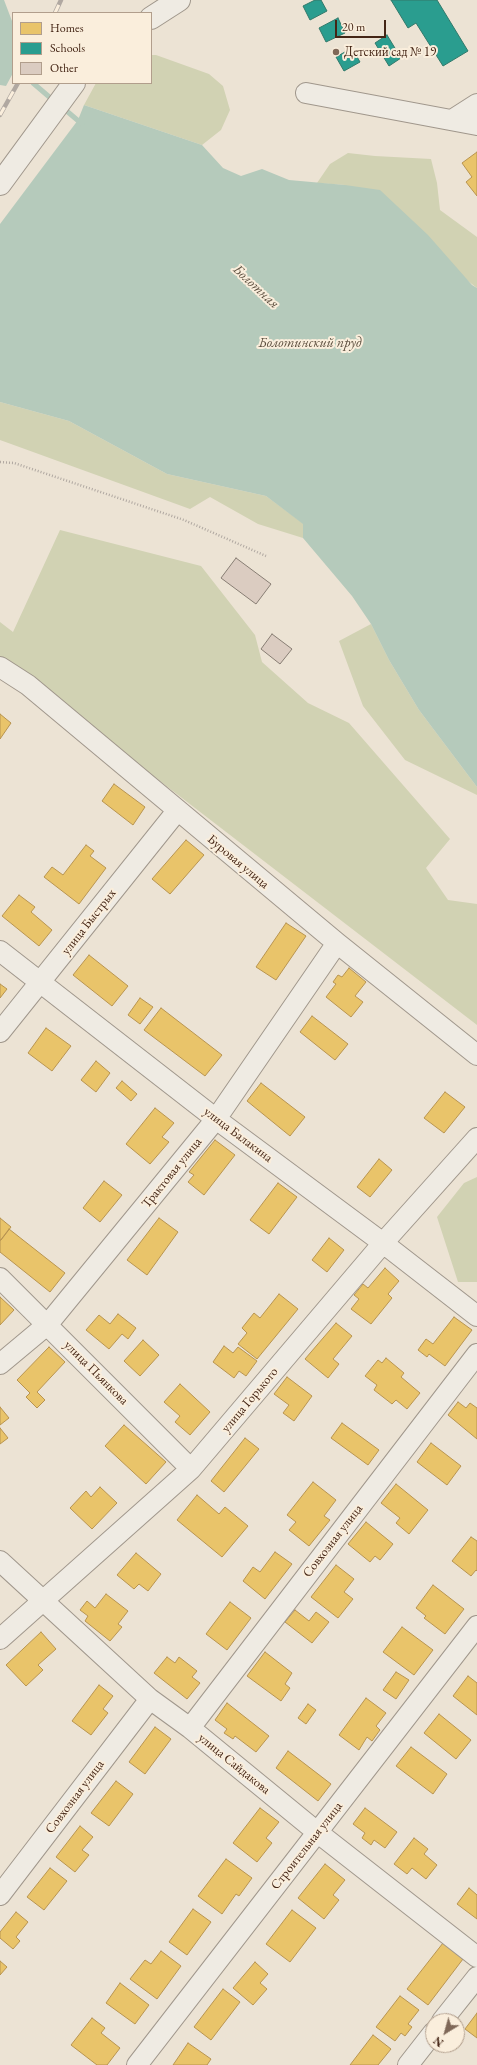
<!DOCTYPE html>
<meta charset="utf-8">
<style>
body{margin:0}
#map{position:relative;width:477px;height:2065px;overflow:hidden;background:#ece3d4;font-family:"EB Garamond",serif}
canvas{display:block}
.legend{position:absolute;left:12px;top:12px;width:140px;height:72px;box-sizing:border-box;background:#faeedc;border:1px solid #b19e8c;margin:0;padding:5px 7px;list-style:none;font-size:12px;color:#442515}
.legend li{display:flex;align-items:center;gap:8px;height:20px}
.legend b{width:20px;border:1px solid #b19e8c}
.north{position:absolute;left:425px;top:2013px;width:40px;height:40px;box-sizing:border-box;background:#faeedc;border:1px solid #b19e8c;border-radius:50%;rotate:217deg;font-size:11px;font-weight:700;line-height:16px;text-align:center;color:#442515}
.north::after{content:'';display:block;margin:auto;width:14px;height:18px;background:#7f6858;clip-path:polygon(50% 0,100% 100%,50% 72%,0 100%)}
.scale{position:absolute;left:335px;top:20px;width:51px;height:18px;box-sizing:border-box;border:2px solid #442515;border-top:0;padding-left:5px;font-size:12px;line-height:14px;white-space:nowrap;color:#442515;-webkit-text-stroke:3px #faeedc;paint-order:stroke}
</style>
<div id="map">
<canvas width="477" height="2065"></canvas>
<ul class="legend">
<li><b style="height:11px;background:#e9c46a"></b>Homes</li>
<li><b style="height:11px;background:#2a9d8f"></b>Schools</li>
<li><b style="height:11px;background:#dbccc1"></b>Other</li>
</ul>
<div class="north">N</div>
<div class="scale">20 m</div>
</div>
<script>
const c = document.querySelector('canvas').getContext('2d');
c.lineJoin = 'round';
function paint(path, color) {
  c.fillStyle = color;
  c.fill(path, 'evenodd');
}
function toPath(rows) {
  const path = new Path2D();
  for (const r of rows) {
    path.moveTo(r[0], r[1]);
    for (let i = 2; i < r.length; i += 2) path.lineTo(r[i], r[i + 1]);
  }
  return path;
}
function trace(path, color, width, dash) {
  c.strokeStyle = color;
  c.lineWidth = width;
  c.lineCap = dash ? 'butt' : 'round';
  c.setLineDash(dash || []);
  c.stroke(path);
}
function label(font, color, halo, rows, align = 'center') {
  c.font = font + ' "EB Garamond",serif';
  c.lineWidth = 4;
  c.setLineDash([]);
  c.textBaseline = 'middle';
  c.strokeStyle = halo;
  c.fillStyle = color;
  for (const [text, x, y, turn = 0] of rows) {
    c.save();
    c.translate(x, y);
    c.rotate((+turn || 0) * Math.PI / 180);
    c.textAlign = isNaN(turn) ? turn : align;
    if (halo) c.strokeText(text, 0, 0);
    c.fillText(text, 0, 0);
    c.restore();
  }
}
paint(toPath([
 [151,55,156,55,209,74,223,86,230,110,221,130,202,145,84,105,96,83,151,83],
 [348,153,375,156,431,159,437,183,440,210,477,237,477,288,345,185,317,183,330,164],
 [0,402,69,421,167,474,266,496,304,524,303,538,258,524,210,497,190,509,0,440],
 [60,530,201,566,255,635,262,662,308,703,349,723,450,839,426,868,448,900,477,904,477,1025,0,658,0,622,13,632],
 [371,624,389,660,419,710,477,787,477,795,405,760,363,706,339,641],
 [477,1177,477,1282,458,1282,437,1217,464,1183]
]), '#d1d2b3');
paint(toPath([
 [0,0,4,0,12,21,13,31,13,73,6,86,0,85],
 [84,105,202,145,223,168,241,176,262,169,289,180,345,185,380,190,428,235,472,285,477,288,477,787,419,710,389,660,371,624,352,596,303,538,303,524,266,496,167,474,69,421,0,402,0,224,78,120]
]), '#b5cabb');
const homes = toPath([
 [477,152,477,196,466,182,472,177,462,163,477,152],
 [0,714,11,723,0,739,0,714],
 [114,784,145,807,133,825,102,801,114,784],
 [186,840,204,855,170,894,152,879,186,840],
 [86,845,94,851,90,856,106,868,79,904,44,877,52,867,63,875,86,845],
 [19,895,35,907,31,912,52,930,39,946,2,916,19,895],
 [286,923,306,936,276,980,256,967,286,923],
 [89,955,128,986,112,1006,73,975,89,955],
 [349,968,366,982,355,996,363,1002,351,1017,326,997,336,984,333,982,338,975,342,977,349,968],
 [0,984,7,989,0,998,0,984],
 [140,998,153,1007,140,1024,128,1015,140,998],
 [161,1008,222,1055,205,1076,144,1030,161,1008],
 [312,1016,348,1044,335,1060,300,1032,312,1016],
 [46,1028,71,1046,52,1071,28,1053,46,1028],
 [96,1061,110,1073,96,1092,81,1080,96,1061],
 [122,1081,137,1094,131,1101,116,1088,122,1081],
 [261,1083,305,1117,290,1136,247,1101,261,1083],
 [445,1092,465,1107,444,1133,424,1118,445,1092],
 [155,1108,174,1123,162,1137,169,1142,150,1164,126,1144,155,1108],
 [215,1140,235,1155,204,1195,188,1182,194,1175,189,1172,215,1140],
 [379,1159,392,1170,370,1197,357,1187,379,1159],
 [104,1181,122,1195,100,1222,83,1208,104,1181],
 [278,1183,297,1197,269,1234,250,1220,278,1183],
 [0,1218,11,1227,1,1240,0,1240,0,1218],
 [159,1218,178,1232,147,1275,127,1260,159,1218],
 [9,1229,65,1273,50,1292,0,1252,0,1241,9,1229],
 [329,1238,344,1250,327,1272,312,1260,329,1238],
 [385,1268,399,1281,388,1294,392,1298,371,1324,351,1309,359,1299,354,1295,363,1284,368,1288,385,1268],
 [279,1294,298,1309,257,1359,238,1344,247,1333,242,1328,254,1313,260,1318,279,1294],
 [0,1297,14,1310,0,1325,0,1297],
 [118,1314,136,1328,128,1339,122,1334,109,1349,86,1330,99,1315,110,1324,118,1314],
 [454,1317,472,1330,445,1366,429,1354,427,1357,418,1350,426,1339,433,1344,454,1317],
 [336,1323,352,1336,333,1359,339,1364,328,1378,305,1359,336,1323],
 [143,1340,159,1355,140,1376,124,1361,143,1340],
 [224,1346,233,1353,238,1347,257,1361,246,1376,239,1371,234,1378,213,1362,224,1346],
 [49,1347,65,1362,37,1392,45,1400,37,1408,26,1397,30,1393,17,1380,49,1347],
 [386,1358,404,1373,401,1377,420,1393,407,1409,396,1400,392,1404,374,1390,377,1385,365,1376,378,1360,382,1363,386,1358],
 [287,1377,312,1396,294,1421,283,1413,289,1405,274,1394,287,1377],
 [180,1384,210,1412,190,1435,175,1422,180,1416,164,1402,180,1384],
 [458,1402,466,1408,470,1403,477,1408,477,1439,448,1415,458,1402],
 [0,1407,9,1418,0,1425,0,1407],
 [342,1423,379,1450,368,1465,331,1438,342,1423],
 [124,1425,166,1462,146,1484,105,1446,124,1425],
 [0,1428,8,1438,0,1444,0,1428],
 [245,1438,259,1449,224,1492,211,1481,245,1438],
 [431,1443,461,1466,447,1485,417,1462,431,1443],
 [313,1482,336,1500,324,1516,330,1520,309,1546,289,1530,296,1522,287,1515,313,1482],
 [396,1484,428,1510,409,1534,396,1523,400,1518,381,1503,396,1484],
 [100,1487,117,1503,92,1529,70,1508,86,1491,91,1497,100,1487],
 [197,1495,219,1514,225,1507,248,1526,222,1557,177,1520,197,1495],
 [366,1522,393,1544,380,1560,375,1556,370,1562,348,1544,366,1522],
 [471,1537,477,1541,477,1571,476,1570,471,1576,452,1561,471,1537],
 [275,1552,292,1564,265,1599,243,1581,253,1567,260,1572,275,1552],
 [136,1553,161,1574,148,1591,139,1584,134,1589,117,1575,136,1553],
 [336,1565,354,1579,344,1592,353,1599,338,1618,311,1597,336,1565],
 [433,1585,464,1609,445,1634,424,1618,426,1616,416,1608,433,1585],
 [106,1594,128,1611,118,1624,122,1627,110,1641,85,1621,88,1616,80,1610,87,1601,95,1608,106,1594],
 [230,1602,251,1618,227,1650,206,1634,230,1602],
 [295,1610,309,1621,316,1612,329,1622,312,1643,285,1622,295,1610],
 [402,1627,433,1650,414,1675,383,1652,402,1627],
 [41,1632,56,1649,38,1665,43,1670,26,1686,6,1665,41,1632],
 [265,1652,292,1673,285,1684,290,1688,281,1701,247,1676,265,1652],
 [167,1657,175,1663,179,1657,197,1671,192,1677,200,1683,187,1699,154,1673,167,1657],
 [396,1672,409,1680,396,1699,383,1690,396,1672],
 [468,1676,477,1683,477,1715,453,1696,468,1676],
 [99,1685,113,1696,103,1709,108,1713,91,1735,72,1721,99,1685],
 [366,1698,386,1713,376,1726,380,1730,372,1741,367,1737,359,1750,339,1735,366,1698],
 [227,1703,269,1736,256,1752,235,1736,233,1739,224,1733,227,1729,215,1720,227,1703],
 [308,1704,316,1710,306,1724,298,1718,308,1704],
 [439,1714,471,1740,456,1759,424,1733,439,1714],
 [155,1727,171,1739,145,1774,129,1762,155,1727],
 [411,1747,447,1774,433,1794,396,1766,411,1747],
 [288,1751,331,1784,318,1801,276,1768,288,1751],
 [116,1781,133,1794,109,1826,91,1813,116,1781],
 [260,1808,279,1822,266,1838,272,1843,257,1862,233,1843,260,1808],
 [365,1808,397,1832,385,1848,374,1840,371,1845,362,1838,365,1833,353,1824,365,1808],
 [80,1826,93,1837,82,1850,89,1855,75,1872,56,1857,80,1826],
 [414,1838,428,1849,424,1854,437,1865,426,1879,412,1868,407,1874,394,1864,414,1838],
 [226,1859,252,1878,239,1896,236,1894,222,1914,198,1896,226,1859],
 [325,1864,345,1880,333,1895,339,1900,324,1919,298,1898,325,1864],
 [50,1868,67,1881,44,1910,27,1897,50,1868],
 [469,1888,477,1895,477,1919,457,1904,469,1888],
 [193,1909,211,1922,187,1955,169,1942,193,1909],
 [292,1910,316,1928,290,1962,266,1944,292,1910],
 [16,1912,28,1922,16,1937,20,1941,13,1949,0,1938,0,1932,16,1912],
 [443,1943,463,1959,428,2005,407,1989,443,1943],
 [161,1951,181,1966,157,1999,130,1979,145,1960,151,1964,161,1951],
 [0,1961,7,1967,0,1975,0,1961],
 [255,1962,268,1974,260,1983,267,1989,253,2005,233,1988,255,1962],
 [120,1983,149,2005,135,2024,106,2003,120,1983],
 [223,1989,240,2002,211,2040,194,2027,223,1989],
 [400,1996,419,2010,408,2024,412,2027,405,2036,401,2033,395,2041,376,2027,400,1996],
 [477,2013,477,2038,465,2029,477,2013],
 [92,2018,105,2028,101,2033,120,2048,107,2065,97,2065,71,2045,92,2018],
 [373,2035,391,2049,378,2065,350,2065,373,2035],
 [188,2043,211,2059,207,2065,173,2065,188,2043]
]);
paint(homes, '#e9c46a');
trace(homes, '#b89450', 1);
const schools = toPath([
 [315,0,321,0,327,11,310,20,303,6,315,0],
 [391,0,437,0,468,51,443,66,416,23,408,28,391,0],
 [338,18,345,33,326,42,319,28,338,18],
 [387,35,401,58,389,66,375,43,387,35],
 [352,48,360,62,344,71,336,57,352,48]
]);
paint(schools, '#2a9d8f');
trace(schools, '#32796a', 1);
trace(toPath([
 [33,83,54,101],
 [62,107,82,124]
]), '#b5cabb', 5);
const building = toPath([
 [236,558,271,584,256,604,221,578,236,558],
 [272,634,292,649,280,664,261,649,272,634]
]);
paint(building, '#dbccc1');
trace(building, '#877d73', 1);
const minor = toPath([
 [306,93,477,125],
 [452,120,477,104],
 [0,667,28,685,337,943,477,1055],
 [0,951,216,1119,383,1243,477,1316],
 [0,1032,177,811],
 [0,1278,191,1469],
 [0,1364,48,1324,216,1119,337,943],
 [0,1561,150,1699,190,1728,317,1832,477,1957],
 [0,1639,191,1469,383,1243,477,1138],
 [190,1728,477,1354],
 [0,1895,150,1699],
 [442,2021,477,1977],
 [137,2065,477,1626],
 [408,2065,433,2033]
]);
const tertiary = toPath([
 [151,18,179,0],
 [0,184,74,83]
]);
trace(minor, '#a0978c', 22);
trace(tertiary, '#a0978c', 24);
trace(toPath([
 [0,462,14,463,184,520,266,556]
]), '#b0a8a1', 2.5, [1, 2]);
trace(minor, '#efebe3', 20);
trace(tertiary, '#efebe3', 22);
const rail = toPath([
 [55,13,61,0],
 [0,115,18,83]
]);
trace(rail, '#b0a8a1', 4.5);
trace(rail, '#faeedc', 3, [9]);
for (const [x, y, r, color] of [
 [336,52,4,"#7f6858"]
]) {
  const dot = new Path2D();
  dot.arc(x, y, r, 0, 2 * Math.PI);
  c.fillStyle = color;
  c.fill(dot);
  trace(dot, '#faeedc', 1.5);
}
label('13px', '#442515', '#faeedc', [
 ["Детский сад № 19",344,52]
], 'left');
label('13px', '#442515', '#faeedc', [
 ["Буровая улица",238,862,40],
 ["улица Быстрых",89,922,-52],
 ["улица Балакина",238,1135,37],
 ["Трактовая улица",172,1173,-51],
 ["улица Пьянкова",96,1373,45],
 ["улица Горького",250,1400,-50],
 ["Совхозная улица",333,1541,-52],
 ["улица Сайдакова",234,1764,39],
 ["Совхозная улица",75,1797,-53],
 ["Строительная улица",307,1846,-52]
]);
label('italic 14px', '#5a4c3c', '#faeedc', [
 ["Болотная",256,287,43],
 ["Болотинский пруд",310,343]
]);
</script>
